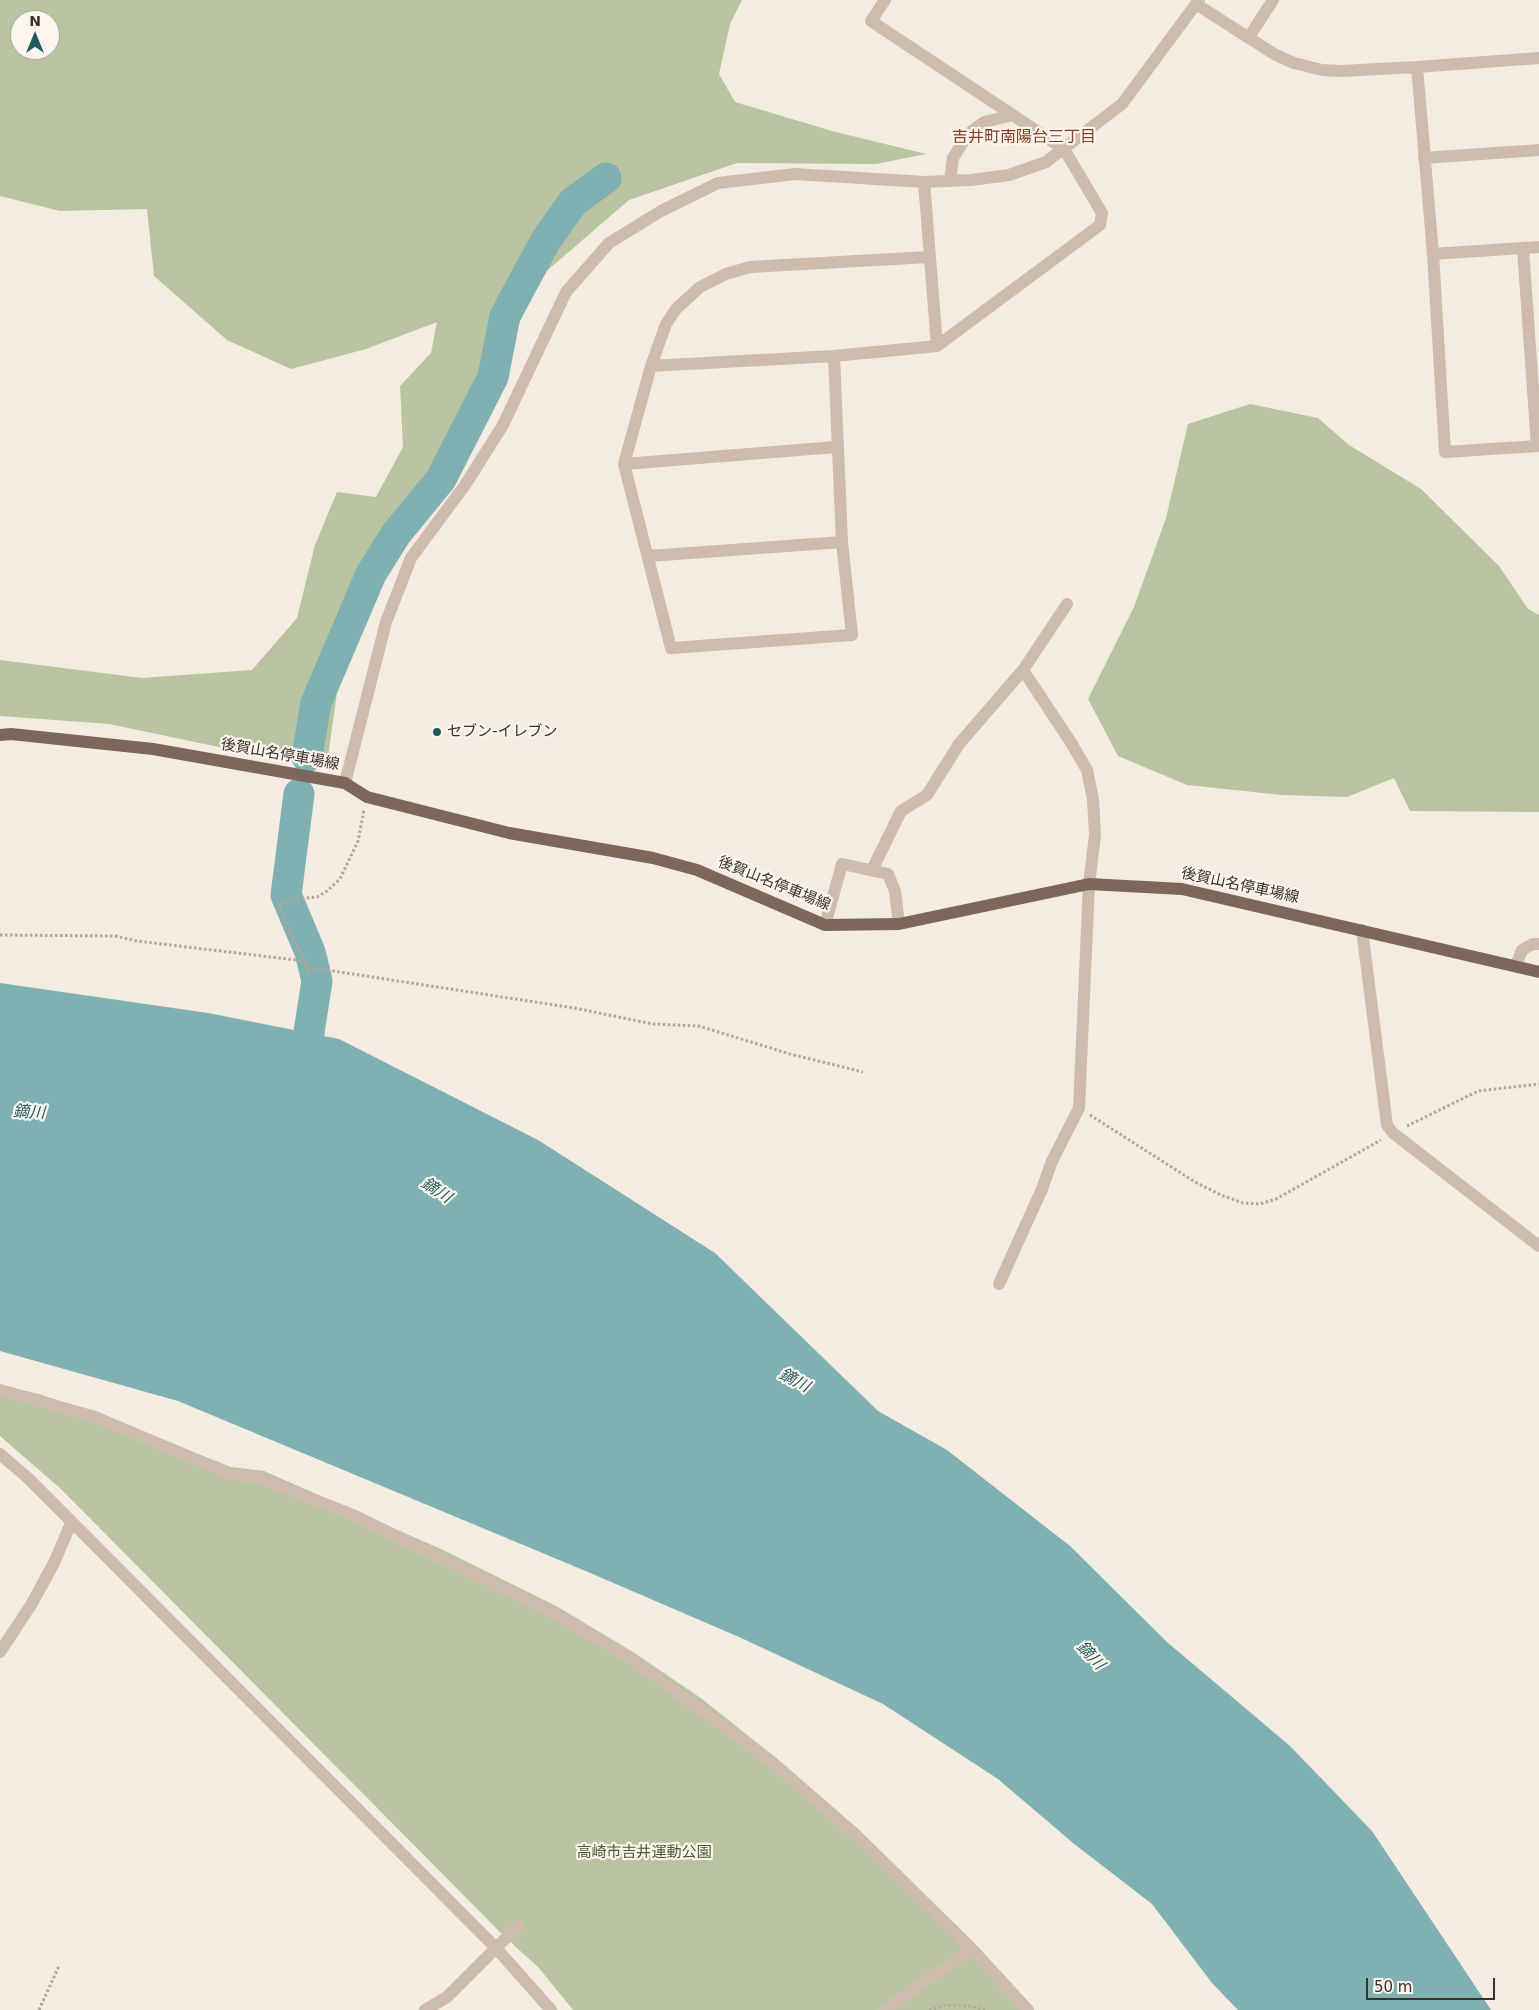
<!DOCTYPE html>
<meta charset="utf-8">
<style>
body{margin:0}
#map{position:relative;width:1539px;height:2010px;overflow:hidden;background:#f4ebe1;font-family:"DejaVu Sans",sans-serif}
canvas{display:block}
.north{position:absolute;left:10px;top:10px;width:50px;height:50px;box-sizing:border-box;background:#fbf5ee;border:1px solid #aea6a0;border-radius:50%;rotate:0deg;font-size:14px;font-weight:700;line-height:20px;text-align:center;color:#3b302b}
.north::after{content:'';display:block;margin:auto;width:18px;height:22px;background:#1f5a5e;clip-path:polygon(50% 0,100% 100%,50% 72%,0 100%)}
.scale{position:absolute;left:1366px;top:1978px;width:129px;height:22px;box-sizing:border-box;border:2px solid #3b302b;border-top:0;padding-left:6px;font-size:15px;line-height:18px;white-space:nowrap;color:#3b302b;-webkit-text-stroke:4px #fbf5ee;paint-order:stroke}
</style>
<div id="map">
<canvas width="1539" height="2010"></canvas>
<div class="north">N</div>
<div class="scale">50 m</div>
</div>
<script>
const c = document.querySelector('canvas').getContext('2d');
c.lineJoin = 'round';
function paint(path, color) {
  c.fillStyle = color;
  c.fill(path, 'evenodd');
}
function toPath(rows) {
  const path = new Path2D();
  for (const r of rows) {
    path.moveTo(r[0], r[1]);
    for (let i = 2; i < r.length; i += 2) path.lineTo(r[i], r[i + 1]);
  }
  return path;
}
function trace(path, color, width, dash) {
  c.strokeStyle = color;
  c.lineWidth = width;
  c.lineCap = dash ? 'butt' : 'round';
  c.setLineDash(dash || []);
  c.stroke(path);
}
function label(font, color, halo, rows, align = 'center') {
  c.font = font + ' "DejaVu Sans","Noto Sans JP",sans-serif';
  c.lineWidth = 4.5;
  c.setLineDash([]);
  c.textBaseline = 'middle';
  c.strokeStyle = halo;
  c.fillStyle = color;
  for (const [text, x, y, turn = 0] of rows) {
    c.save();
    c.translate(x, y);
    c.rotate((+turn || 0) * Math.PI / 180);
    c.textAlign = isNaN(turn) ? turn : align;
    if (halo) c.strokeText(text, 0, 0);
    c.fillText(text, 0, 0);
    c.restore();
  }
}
paint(toPath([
 [0,0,742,0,730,24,719,74,735,102,832,131,926,154,876,164,737,163,629,200,542,275,505,353,452,427,341,664,328,757,233,750,109,724,0,716,0,660,142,678,252,670,297,618,315,545,337,492,376,497,403,447,400,386,431,353,437,322,366,349,291,369,227,340,154,276,147,209,60,211,0,196],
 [20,20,50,20,50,50,20,50],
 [1250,404,1318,418,1349,445,1421,489,1499,566,1528,609,1539,615,1539,812,1410,811,1394,778,1347,797,1282,795,1187,785,1118,756,1088,699,1134,607,1166,518,1188,424],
 [0,1385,39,1394,98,1414,231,1467,264,1471,443,1550,558,1607,633,1652,702,1699,776,1758,1014,1987,1034,2010,573,2010,539,1968,506,1938,61,1489,0,1436]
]), '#b8c4a0');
paint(toPath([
 [0,983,208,1013,339,1039,538,1140,715,1253,878,1411,947,1450,1070,1546,1167,1642,1290,1746,1372,1831,1491,2010,1238,2010,1212,1983,1152,1904,1073,1843,998,1779,883,1704,739,1637,588,1572,178,1401,0,1351]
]), '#7fb0b2');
trace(toPath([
 [307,757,316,703,371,574,396,534,441,479,493,377,505,316,546,240,573,202,606,178],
 [299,794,286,895,310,952,317,981,309,1032,308,1075]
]), '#7fb0b2', 31);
trace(toPath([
 [0,935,115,936,137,941,304,961,308,970,320,969,574,1008,653,1024,699,1026,790,1054,863,1072],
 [304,961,279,907,282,903,293,899,317,897,327,891,340,879,358,841,364,810],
 [1090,1115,1195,1182,1221,1195,1243,1203,1260,1204,1276,1199,1381,1140],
 [1407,1126,1478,1091,1539,1084],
 [39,2010,59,1966],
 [929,2010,947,2005,970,2006,985,2010]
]), '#b9a596', 3, [2.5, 2.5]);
trace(toPath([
 [1196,4,1274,54,1294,63,1322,70,1341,71,1417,67,1539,58],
 [1249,37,1273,0],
 [1417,67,1433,254,1445,452,1537,446,1523,249],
 [1424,158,1539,150],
 [950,180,953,158,968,134,984,122,1013,115],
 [924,182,937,346],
 [1433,254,1539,247],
 [834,356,842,542,852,635,671,648,624,464,651,366,666,324,676,309,700,287,726,274,750,267,929,257],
 [651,366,834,356,937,346,1100,225,1102,213,1064,149,871,21,885,0],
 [624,464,836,447],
 [649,556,842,542],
 [345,783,386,622,411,558,465,485,503,425,566,292,609,243,661,211,718,183,795,174,924,182,971,180,1009,175,1046,162,1122,104,1199,0],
 [872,870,901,811,927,795,959,744,1023,670,1067,604],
 [825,925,842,864,888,874,895,891,899,924],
 [1362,930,1387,1125,1393,1133,1539,1246],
 [1516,965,1522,950,1533,944,1539,944],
 [999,1284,1042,1189,1052,1161,1079,1108,1089,884,1095,835,1093,799,1087,770,1070,741,1023,670],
 [0,1390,95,1417,230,1474,260,1478,353,1515,555,1614,629,1657,772,1762,856,1835,972,1949,1028,2010],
 [0,1454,28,1478,496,1948,551,2010],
 [0,1652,31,1605,54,1563,71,1523],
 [425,2010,447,1997,518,1926],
 [884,2010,972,1949]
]), '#cdbbac', 12);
trace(toPath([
 [0,735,11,734,153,749,345,783,367,797,509,833,653,858,697,870,825,925,899,924,1089,884,1182,889,1539,972]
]), '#7d675c', 12);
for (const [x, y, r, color] of [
 [437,732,5,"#1f5a5e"]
]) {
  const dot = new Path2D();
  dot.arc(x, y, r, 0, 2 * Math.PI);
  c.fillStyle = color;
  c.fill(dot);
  trace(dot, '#fbf5ee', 2);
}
label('15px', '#3b302b', '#fbf5ee', [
 ["セブン-イレブン",447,732]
], 'left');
label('15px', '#3b302b', '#fbf5ee', [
 ["後賀山名停車場線",280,755,10],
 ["後賀山名停車場線",774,884,22],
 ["後賀山名停車場線",1240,886,12]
]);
label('15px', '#4a5a2e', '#fbf5ee', [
 ["高崎市吉井運動公園",644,1853]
]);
label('16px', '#8c3b22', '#fbf5ee', [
 ["吉井町南陽台三丁目",1024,138]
]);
label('italic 16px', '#1f5a5e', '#fbf5ee', [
 ["鏑川",29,1113,3],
 ["鏑川",436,1191,33],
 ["鏑川",794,1381,28],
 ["鏑川",1090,1656,47]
]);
</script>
